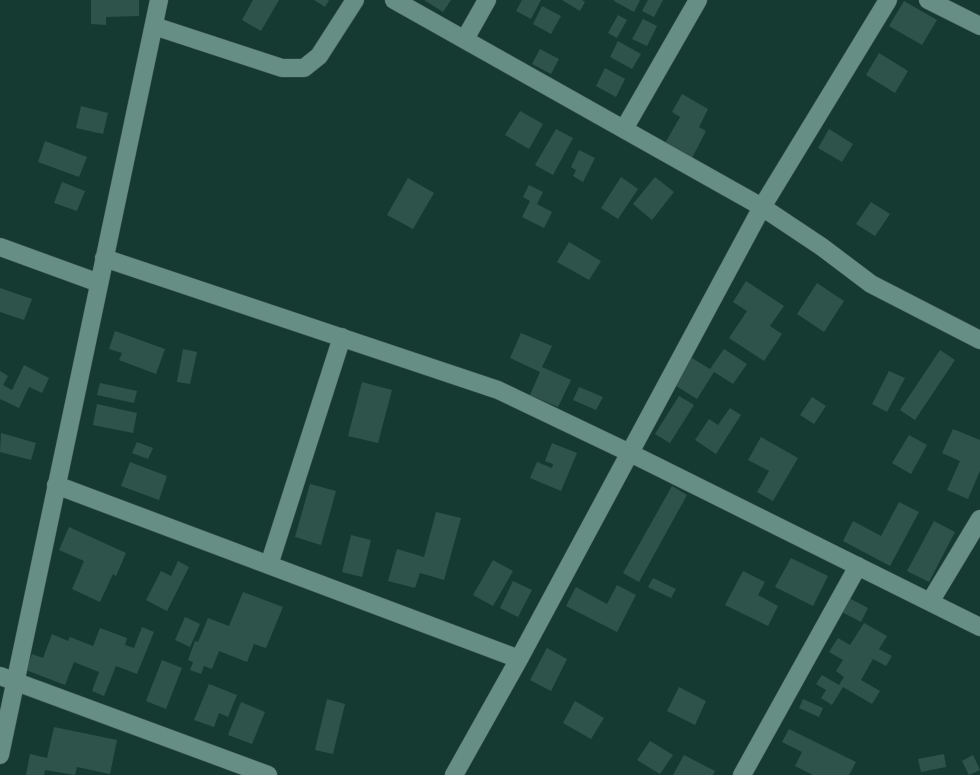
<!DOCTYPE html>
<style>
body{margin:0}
canvas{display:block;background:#143a32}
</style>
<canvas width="980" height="775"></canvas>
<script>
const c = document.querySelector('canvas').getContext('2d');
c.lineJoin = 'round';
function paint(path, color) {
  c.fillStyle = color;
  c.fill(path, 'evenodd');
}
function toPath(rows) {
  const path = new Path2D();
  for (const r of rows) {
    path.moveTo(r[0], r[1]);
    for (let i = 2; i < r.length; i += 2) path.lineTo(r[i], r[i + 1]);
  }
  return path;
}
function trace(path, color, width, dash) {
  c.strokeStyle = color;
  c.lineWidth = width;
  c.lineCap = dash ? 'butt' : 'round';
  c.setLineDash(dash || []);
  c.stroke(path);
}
paint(toPath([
 [91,0,139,0,139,16,106,17,106,25,91,24],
 [253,0,279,0,261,31,242,20],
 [314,0,329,0,325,7],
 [424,0,451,0,443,12],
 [522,0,541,0,531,19,516,11],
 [562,0,582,0,585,2,580,11],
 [614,0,640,0,634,12,614,1],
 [648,0,663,0,654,17,642,11],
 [904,1,937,20,922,45,889,26],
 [542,6,561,16,551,34,533,24],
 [618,15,627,20,617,38,608,33],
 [643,19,657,26,647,46,632,39],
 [618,41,641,54,632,69,610,57],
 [540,49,559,59,551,74,532,64],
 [879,53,908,71,895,93,866,75],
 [605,68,625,79,616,97,596,86],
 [682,94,708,109,699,127,706,131,691,160,664,145,680,117,672,112],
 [81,106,108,113,103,134,76,128],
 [520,111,543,124,529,149,505,135],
 [556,129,573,138,553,175,535,165],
 [829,129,853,144,842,162,818,148],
 [45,141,87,157,79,177,38,162],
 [579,150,595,158,583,182,573,176,576,170,571,167],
 [621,177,638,189,618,219,601,208],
 [655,177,674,192,652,220,633,204],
 [408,178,434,193,413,229,387,215],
 [62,182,85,191,77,211,54,203],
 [529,185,543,192,537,204,552,212,544,228,522,217,530,201,523,197],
 [871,202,890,214,875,236,856,224],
 [569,242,601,261,589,280,557,262],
 [746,281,784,306,770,326,782,334,764,361,729,338,747,311,733,302],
 [817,283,844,301,824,332,797,314],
 [0,288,32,299,24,320,0,312],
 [115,331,165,349,156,374,119,360,122,353,109,349],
 [521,333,552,346,542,367,571,380,558,407,530,395,540,372,510,358],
 [183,349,197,352,190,384,177,382],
 [724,349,747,364,733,384,714,372,697,399,670,382,687,355,710,369],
 [940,350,955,360,915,420,900,410],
 [24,365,49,378,42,393,29,387,19,408,0,399,0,371,8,376,3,385,12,390],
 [889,371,905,378,887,412,872,404],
 [362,382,392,390,378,443,348,436],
 [100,383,137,391,134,403,97,395],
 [579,387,603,397,596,410,573,400],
 [679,396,694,405,670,443,655,434],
 [812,397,826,406,814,424,800,415],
 [97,404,137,413,133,433,93,425],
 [730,408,741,415,716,454,695,440,709,419,718,425],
 [953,429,980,440,980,471,968,499,947,490,960,461,942,453],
 [1,433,36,443,31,460,0,452],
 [909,435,927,445,911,474,892,463],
 [761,437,798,458,773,501,757,492,769,471,748,460],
 [137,442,153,448,148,459,132,453],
 [552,443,577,453,561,491,530,478,537,462,552,468,553,464,545,461],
 [130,462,167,476,159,500,121,486],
 [310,484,336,491,321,545,295,537],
 [672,486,687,495,639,582,623,573],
 [899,502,919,512,890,566,843,541,853,521,881,536],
 [436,512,461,518,444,580,420,573,415,588,388,581,397,549,424,557],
 [934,521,955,532,929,582,907,571],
 [69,527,126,553,116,576,113,574,100,602,72,589,84,561,59,550],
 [351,535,371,540,362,577,342,572],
 [791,558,828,576,813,606,775,587],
 [493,560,513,571,493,606,473,595],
 [178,561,189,567,167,611,146,600,161,571,171,576],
 [743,571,765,582,758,595,778,606,768,626,725,605],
 [653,578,676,589,671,598,648,587],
 [513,581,532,590,518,617,500,608],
 [617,585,636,595,617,632,566,606,576,587,607,604],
 [243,592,283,607,266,648,254,644,247,662,219,651,212,669,204,666,201,674,190,670,193,662,188,660,195,641,198,642,208,618,229,626],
 [847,597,868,608,861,622,840,611],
 [185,617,200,624,190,647,175,640],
 [864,623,887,636,879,649,892,656,886,666,873,659,861,680,880,691,872,704,843,687,832,705,821,698,826,690,816,684,822,675,839,685,844,677,836,671,843,660,829,652,838,638,850,645],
 [142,627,154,632,137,674,116,666,104,696,92,691,99,672,74,662,65,685,26,670,32,654,43,658,52,634,68,641,70,637,93,646,100,628,127,638,125,645,134,648],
 [547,648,567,659,551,691,530,680],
 [162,660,182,668,166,709,146,701],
 [209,684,237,695,228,717,219,713,214,727,194,720],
 [679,687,706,701,695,725,667,711],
 [327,699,345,704,333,754,315,750],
 [803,699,823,708,819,717,799,708],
 [575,701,604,718,591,739,563,723],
 [241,702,265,712,252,744,228,735],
 [54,727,117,740,110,774,77,767,75,775,45,770,44,775,26,775,30,754,47,758],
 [789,729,856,762,849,775,813,775,795,766,802,752,782,742],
 [650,741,673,755,660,774,637,760],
 [944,754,946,767,921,772,918,759],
 [684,755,715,771,713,775,673,775],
 [973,755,980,770,969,775,962,761]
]), '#2d534a');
const minor = toPath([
 [394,0,762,207,822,247,871,284,980,340],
 [928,0,980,26],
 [154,26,282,68,304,68,319,56,355,0],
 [465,39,487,0],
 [624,129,698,0],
 [0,247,99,283],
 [104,258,498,390,630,453,980,627],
 [56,485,519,659],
 [269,565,342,337],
 [930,602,980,519],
 [0,676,268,775],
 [0,755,159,0],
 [454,775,519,659,762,207,888,0],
 [742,775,858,566]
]);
trace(minor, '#39544e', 19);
trace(minor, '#678e84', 18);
</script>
